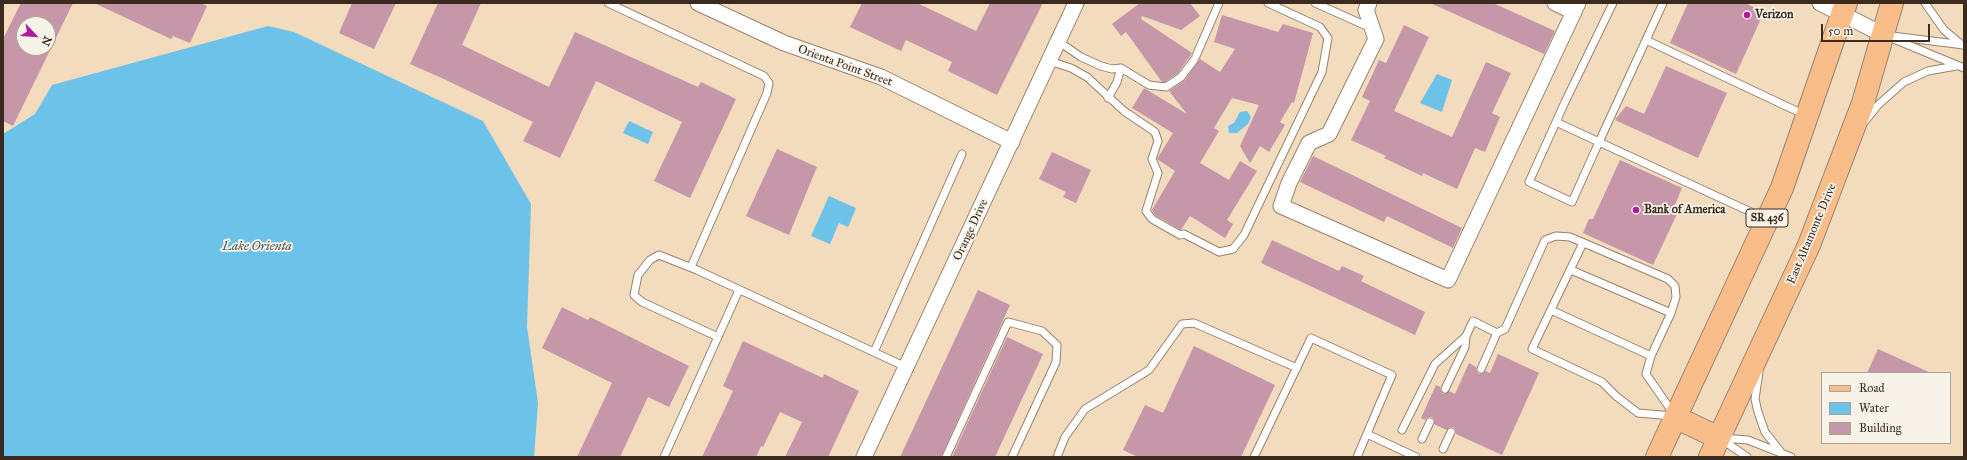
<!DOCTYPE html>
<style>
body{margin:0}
#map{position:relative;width:1967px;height:460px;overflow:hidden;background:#f3dbbd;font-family:"IM FELL Great Primer",serif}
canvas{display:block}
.frame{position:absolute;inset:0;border:4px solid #3b2a1e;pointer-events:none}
.legend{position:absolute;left:1821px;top:372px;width:130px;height:72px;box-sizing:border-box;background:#f7f3e8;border:1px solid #aca397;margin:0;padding:5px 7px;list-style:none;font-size:12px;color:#3b2a1e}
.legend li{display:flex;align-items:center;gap:8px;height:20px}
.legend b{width:20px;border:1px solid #aca397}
.north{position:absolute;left:16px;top:16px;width:40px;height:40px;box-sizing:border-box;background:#f7f3e8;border:1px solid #aca397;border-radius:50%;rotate:115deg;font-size:11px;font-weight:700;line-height:16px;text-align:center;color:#3b2a1e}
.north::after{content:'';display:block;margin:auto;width:14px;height:18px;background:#b5179e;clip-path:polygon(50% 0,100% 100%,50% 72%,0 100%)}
.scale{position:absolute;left:1821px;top:24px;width:109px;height:18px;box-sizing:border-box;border:2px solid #3b2a1e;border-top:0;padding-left:5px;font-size:12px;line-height:14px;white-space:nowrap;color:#3b2a1e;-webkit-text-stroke:3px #f7f3e8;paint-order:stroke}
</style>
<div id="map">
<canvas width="1967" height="460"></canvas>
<div class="frame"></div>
<ul class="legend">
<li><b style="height:5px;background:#f9bd89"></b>Road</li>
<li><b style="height:11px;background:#6dc2e9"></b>Water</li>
<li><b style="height:11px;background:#c597a9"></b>Building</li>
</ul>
<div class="north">N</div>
<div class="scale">50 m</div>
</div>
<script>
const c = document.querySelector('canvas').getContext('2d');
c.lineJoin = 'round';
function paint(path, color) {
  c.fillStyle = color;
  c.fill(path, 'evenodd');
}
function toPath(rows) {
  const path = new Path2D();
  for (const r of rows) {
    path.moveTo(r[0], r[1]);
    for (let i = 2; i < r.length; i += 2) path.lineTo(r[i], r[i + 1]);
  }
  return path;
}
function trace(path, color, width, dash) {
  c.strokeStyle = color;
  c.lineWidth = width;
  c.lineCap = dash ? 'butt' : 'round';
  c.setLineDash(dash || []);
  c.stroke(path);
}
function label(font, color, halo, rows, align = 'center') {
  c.font = font + ' "IM FELL Great Primer",serif';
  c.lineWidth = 3.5;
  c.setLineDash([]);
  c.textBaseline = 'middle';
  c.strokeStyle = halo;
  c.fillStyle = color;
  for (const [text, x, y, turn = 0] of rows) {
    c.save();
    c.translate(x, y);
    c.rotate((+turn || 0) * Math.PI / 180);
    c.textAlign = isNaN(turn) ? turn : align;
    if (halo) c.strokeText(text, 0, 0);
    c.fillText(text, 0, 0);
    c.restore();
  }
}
paint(toPath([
 [268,26,294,32,483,121,531,204,527,327,538,403,534,457,3,457,3,134,35,114,52,85],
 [1437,74,1452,80,1442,112,1420,103],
 [1247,111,1251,117,1248,124,1237,133,1229,133,1228,126,1234,123,1240,112],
 [629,121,653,132,648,144,623,133],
 [829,196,856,208,848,227,839,223,830,244,811,236]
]), '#6dc2e9');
paint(toPath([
 [21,3,73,3,13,126,3,121,3,39],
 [24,24,48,24,48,48,24,48],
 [94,3,201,3,207,6,190,43,173,36,171,39],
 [352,3,396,3,374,49,339,33],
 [438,3,481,3,462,45,549,87,575,32,698,87,701,82,736,99,690,198,654,181,682,122,596,81,560,158,523,141,533,122,446,80,410,64],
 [862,3,917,3,976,31,990,3,1043,3,997,95,948,71,952,62,906,40,901,51,850,27],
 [1140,3,1190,3,1200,16,1181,30,1142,16,1141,19,1192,53,1178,73,1165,82,1162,82,1126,32,1121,36,1112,24],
 [1430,3,1493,3,1555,31,1544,54],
 [1688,3,1745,3,1764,12,1736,74,1670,43],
 [1222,15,1278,32,1283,24,1313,33,1294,103,1292,102,1280,122,1285,125,1269,152,1260,146,1250,163,1240,146,1259,105,1232,98,1214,128,1219,131,1200,163,1229,180,1240,161,1257,171,1227,220,1233,224,1225,238,1190,216,1181,230,1155,215,1152,210,1175,171,1157,159,1173,133,1132,108,1144,88,1187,114,1169,91,1185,80,1200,59,1220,72,1235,49,1214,42],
 [1404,25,1429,37,1394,111,1452,137,1486,62,1511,73,1492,113,1500,117,1485,152,1475,148,1457,189,1423,173,1422,176,1384,158,1386,156,1351,140,1370,101,1362,97,1379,60,1386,63],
 [1666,66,1727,93,1698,158,1615,120,1626,106,1644,114],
 [777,149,817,167,789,235,746,216],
 [1052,152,1091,170,1076,203,1063,197,1066,192,1039,179],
 [1313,156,1462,228,1453,248,1387,216,1384,222,1300,182],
 [1620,160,1682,188,1672,212,1677,214,1653,265,1583,233,1589,219,1593,219],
 [1272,240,1339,271,1342,266,1364,276,1361,281,1425,312,1415,335,1261,263],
 [978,290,1010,305,941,457,900,457],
 [562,307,588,320,590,317,689,366,669,407,648,397,620,457,577,457,612,383,542,348],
 [1007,337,1043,354,995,457,952,457],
 [743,341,823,378,824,374,859,391,828,457,785,457,802,422,780,412,763,447,761,446,756,457,702,457,733,391,723,386],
 [1194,346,1275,385,1241,457,1138,457,1123,450,1145,405,1163,413],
 [1878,349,1931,373,1867,373],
 [1498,354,1539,373,1502,455,1456,434,1455,429,1453,427,1446,430,1434,424,1434,419,1432,417,1427,418,1425,420,1421,418,1436,385,1440,387,1441,391,1443,394,1449,391,1455,394,1469,363,1476,367,1477,372,1479,374,1486,371,1490,373]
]), '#c597a9');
const lane = toPath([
 [608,3,764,76,769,83,767,93,691,267],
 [1315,3,1371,28],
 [1613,3,1565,102,1529,182,1572,202,1599,142,1766,219],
 [1925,3,1944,30,1962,45],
 [1884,35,1964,68],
 [1892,36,1964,45],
 [1646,40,1663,3],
 [1058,41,1081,57,1101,66,1112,69,1121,68,1149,85,1166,87,1181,77,1194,60],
 [1196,56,1219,3],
 [1049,61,1071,68,1087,77,1124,111,1155,132,1158,141,1152,159,1158,173,1146,211,1152,219,1180,235,1184,234,1219,252,1233,249,1244,235,1322,72,1328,38,1320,27,1268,3],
 [1108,98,1117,82,1121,68],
 [1865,121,1878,105,1904,82,1928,71,1956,66],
 [1556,122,1599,142,1646,40,1805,115],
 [1583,243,1532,349,1602,382,1616,396,1638,413,1673,416],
 [1571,270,1671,313,1651,356,1646,374,1673,413],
 [1551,310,1651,356],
 [718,337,642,302,634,295,638,275,650,260,659,255,697,270,906,367],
 [874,352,962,154],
 [1481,369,1497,333,1505,329,1545,240,1556,236,1570,237,1668,279,1675,286,1676,297,1671,313],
 [1759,372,1755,399,1758,412,1765,432,1780,451],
 [1445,389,1465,347,1466,336],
 [1402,430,1435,364,1466,336,1473,321,1497,333],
 [1367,434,1416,457],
 [1722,438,1748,440,1791,457],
 [1422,439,1430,422],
 [1721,439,1747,457],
 [1443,449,1451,432],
 [664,457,739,290],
 [946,457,1008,322,1042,331,1057,345,1056,362,1012,457],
 [1057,457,1065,437,1085,409,1149,370,1182,324,1194,323,1297,368],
 [1254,457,1311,338,1392,375,1357,457]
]);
const street = toPath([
 [698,3,784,43,881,77,1012,142],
 [1369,3,1366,10,1376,39,1329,134,1309,143,1289,183,1281,206,1448,280,1578,3],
 [1555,3,1574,12],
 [1820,3,1884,35],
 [864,457,1076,3]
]);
const primary = toPath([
 [1675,417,1719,438],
 [1657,457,1782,188,1846,3],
 [1710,457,1809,245,1863,103,1892,3]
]);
trace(lane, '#97826e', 9);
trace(street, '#97826e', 17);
trace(primary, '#97826e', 24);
trace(lane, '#fff', 7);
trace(street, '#fff', 15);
trace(primary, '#f9bd89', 22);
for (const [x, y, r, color] of [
 [1747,15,4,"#b5179e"],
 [1636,210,4,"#b5179e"]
]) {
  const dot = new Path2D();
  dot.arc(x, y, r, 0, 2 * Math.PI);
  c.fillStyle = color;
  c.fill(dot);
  trace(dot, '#f7f3e8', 1.5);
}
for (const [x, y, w] of [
 [1767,218,42]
]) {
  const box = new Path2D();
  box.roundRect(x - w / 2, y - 9, w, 18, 3);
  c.fillStyle = '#f7f3e8';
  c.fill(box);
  trace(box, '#3b2a1e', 1);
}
label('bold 11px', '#3b2a1e', null, [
 ["SR 436",1767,218]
]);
label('bold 12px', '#3b2a1e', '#f7f3e8', [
 ["Verizon",1755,15],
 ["Bank of America",1644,210]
], 'left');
label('12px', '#3b2a1e', '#f7f3e8', [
 ["Orienta Point Street",845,66,20],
 ["Orange Drive",971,230,-65],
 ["East Altamonte Drive",1812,234,-67]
]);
label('italic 13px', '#4a585b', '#f7f3e8', [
 ["Lake Orienta",257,247]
]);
</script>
